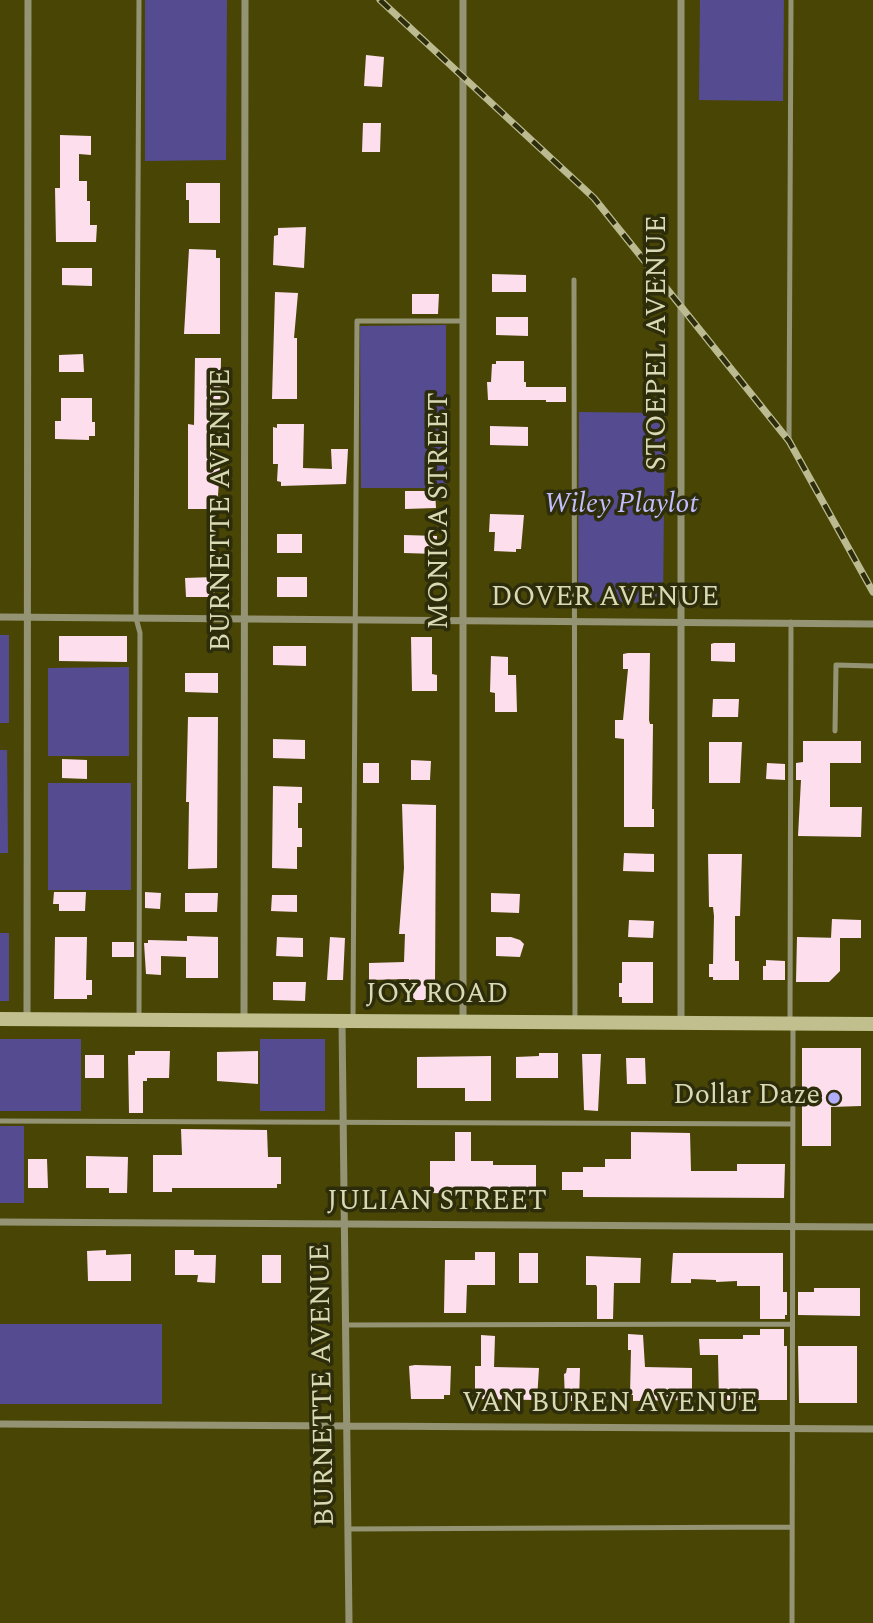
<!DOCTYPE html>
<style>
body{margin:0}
canvas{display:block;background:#494605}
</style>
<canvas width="873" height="1623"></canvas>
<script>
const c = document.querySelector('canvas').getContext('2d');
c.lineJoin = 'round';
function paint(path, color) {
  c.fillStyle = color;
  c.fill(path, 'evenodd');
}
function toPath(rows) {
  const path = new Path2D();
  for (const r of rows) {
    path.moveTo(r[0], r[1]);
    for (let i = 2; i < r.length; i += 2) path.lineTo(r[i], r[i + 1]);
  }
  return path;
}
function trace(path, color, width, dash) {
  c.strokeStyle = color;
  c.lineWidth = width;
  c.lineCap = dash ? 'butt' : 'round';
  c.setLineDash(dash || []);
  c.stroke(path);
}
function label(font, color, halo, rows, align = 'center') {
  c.font = font + ' Spectral,serif';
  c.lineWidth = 7;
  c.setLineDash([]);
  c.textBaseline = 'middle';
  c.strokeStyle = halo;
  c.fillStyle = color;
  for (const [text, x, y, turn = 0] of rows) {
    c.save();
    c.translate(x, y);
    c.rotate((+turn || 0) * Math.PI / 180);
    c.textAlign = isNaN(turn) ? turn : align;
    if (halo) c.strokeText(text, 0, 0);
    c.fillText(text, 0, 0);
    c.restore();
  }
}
paint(toPath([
 [145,0,227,0,226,160,145,161],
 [700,0,784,0,783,101,699,100],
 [446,325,446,488,361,488,360,326],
 [579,412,665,413,663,603,578,602],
 [0,635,9,635,9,723,0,723],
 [129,667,129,756,48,756,48,668],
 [0,750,7,750,8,853,0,853],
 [48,783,131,783,131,890,48,890],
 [0,933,9,933,9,1001,0,1001],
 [0,1039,81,1039,81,1111,0,1111],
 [260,1039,325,1039,325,1111,260,1111],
 [0,1126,24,1126,24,1203,0,1203],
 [0,1324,162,1324,162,1404,0,1404]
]), '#544b90');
paint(toPath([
 [366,55,384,57,382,87,364,86],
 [363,123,381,123,380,152,362,152],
 [60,135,91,136,91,155,79,154,79,181,87,181,87,201,90,201,90,225,97,225,96,242,56,242,55,188,60,188],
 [186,183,220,183,220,223,189,223,189,200,186,200],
 [306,227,304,268,273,265,274,236,278,235,278,228],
 [189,249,216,250,216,258,220,258,220,334,184,334],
 [62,268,92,268,92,286,62,285],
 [492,274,526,275,526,292,492,292],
 [275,292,298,293,294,338,297,338,297,399,272,399],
 [412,294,439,294,438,314,412,314],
 [496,317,528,317,528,336,496,335],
 [83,354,84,372,59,372,59,355],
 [195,358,221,358,220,422,215,422,215,467,220,467,217,509,188,509,188,424,194,425],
 [496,361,524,361,524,382,526,382,526,387,566,387,566,402,546,402,546,400,488,400,487,382,491,382,492,364,496,364],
 [61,398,92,398,92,422,95,422,95,436,89,436,89,440,55,439,55,421,61,421],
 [277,424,304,424,303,468,332,469,331,449,348,449,346,484,281,486,281,482,277,481,278,464,273,464,273,427,277,428],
 [490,426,528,427,528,446,490,445],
 [405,491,435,491,436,508,405,509],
 [490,514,524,515,521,549,516,549,516,552,494,551,495,532,489,532],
 [277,534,302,534,302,553,277,553],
 [404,535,437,536,436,554,404,553],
 [215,577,215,597,186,597,185,578],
 [277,577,307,577,307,597,277,597],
 [59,636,127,636,127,662,59,661],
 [411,637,432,637,432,674,437,675,437,691,412,691],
 [714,643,735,643,735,662,711,661,711,644],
 [273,646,306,646,306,666,273,665],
 [628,653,650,653,649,720,650,724,653,724,652,809,654,809,654,827,624,827,624,739,615,738,615,720,623,720,628,669,623,669,623,654],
 [491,656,508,657,508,675,516,675,517,712,495,712,495,693,490,692],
 [185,673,218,673,218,693,185,692],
 [713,699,739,699,738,717,712,717],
 [188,717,218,717,217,868,188,869,189,802,186,802],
 [273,739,305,740,305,759,273,758],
 [803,741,861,741,861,763,830,763,830,807,862,807,861,837,798,836,801,780,796,780,796,763,803,762],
 [709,742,742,742,740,783,709,783],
 [62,759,87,760,87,779,62,778],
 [411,760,431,761,430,780,411,780],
 [363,763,379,763,379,783,363,783],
 [767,763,785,764,785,780,766,779],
 [273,786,302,787,302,803,298,803,298,828,302,828,302,847,297,847,297,869,272,868],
 [402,804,436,805,435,983,437,983,437,996,431,996,431,1000,409,1000,409,979,369,980,369,963,404,962,405,934,399,934,404,868],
 [624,853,654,854,654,872,623,871],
 [708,854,742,854,740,916,735,916,735,961,739,961,739,980,713,980,713,977,709,977,709,964,713,964,714,916,713,907,709,907],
 [54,892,86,892,85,911,59,911,59,904,53,904],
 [145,892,161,893,160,909,145,908],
 [185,893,218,893,217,912,185,912],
 [491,893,520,894,519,913,491,912],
 [272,895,297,895,297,912,271,911],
 [832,919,861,920,861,938,831,938],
 [629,920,654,921,653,938,628,937],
 [187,936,218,937,218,978,186,978,186,957,161,956,161,975,146,974,144,943,148,943,148,940,187,941],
 [55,937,87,937,86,980,92,980,92,995,87,995,87,999,54,999],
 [277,937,303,938,303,957,276,956],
 [330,937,345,938,343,980,327,980],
 [496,937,511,937,520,940,524,944,520,957,496,956],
 [797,937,840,938,840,971,829,982,796,982],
 [112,942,134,942,134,957,112,957],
 [766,960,785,961,785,980,763,980,763,966,766,966],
 [622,962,653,962,653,1003,622,1003,622,997,619,997,619,983,622,983],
 [273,982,306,982,305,1001,273,1000],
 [802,1048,861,1048,861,1106,831,1107,831,1146,802,1146],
 [135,1051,170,1051,169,1078,147,1078,147,1081,143,1081,143,1113,129,1113,128,1055,135,1055],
 [258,1051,258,1084,217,1081,217,1052],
 [539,1053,558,1053,558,1078,516,1078,516,1057,539,1056],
 [582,1054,601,1054,598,1111,584,1110],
 [85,1055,104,1055,104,1078,85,1078],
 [491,1056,491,1101,465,1101,465,1088,417,1088,417,1057],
 [626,1058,645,1058,646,1084,627,1084],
 [181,1129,267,1130,268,1157,281,1157,281,1184,277,1184,277,1188,172,1188,172,1192,153,1192,153,1155,182,1155],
 [455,1132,471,1132,471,1161,493,1161,493,1165,536,1165,536,1190,534,1190,534,1194,491,1194,491,1197,477,1196,477,1194,430,1193,430,1161,455,1161],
 [631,1132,690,1133,691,1171,737,1171,737,1164,785,1164,784,1198,583,1197,583,1190,562,1190,562,1172,583,1172,583,1167,605,1167,605,1159,631,1159],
 [86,1156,128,1157,127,1193,109,1193,109,1188,86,1188],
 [28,1159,47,1159,48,1188,28,1188],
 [106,1250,106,1255,131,1254,131,1281,88,1281,87,1251],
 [175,1250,194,1250,194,1255,216,1255,215,1283,197,1282,198,1275,175,1275],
 [475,1252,495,1252,495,1285,467,1285,466,1313,444,1313,445,1260,475,1260],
 [519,1253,538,1253,538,1283,519,1283],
 [673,1253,783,1253,783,1292,787,1292,787,1315,785,1315,785,1319,760,1319,760,1286,737,1286,737,1281,716,1282,716,1280,691,1279,691,1283,671,1283],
 [262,1255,281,1255,281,1283,262,1283],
 [586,1256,641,1258,640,1283,614,1283,613,1319,597,1319,597,1287,596,1285,586,1285],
 [814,1288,860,1288,860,1316,798,1315,798,1292,814,1292],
 [760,1329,784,1329,784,1346,787,1346,787,1400,719,1400,718,1355,700,1355,699,1339,743,1339,743,1335,760,1335],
 [628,1334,643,1335,645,1367,692,1368,692,1395,685,1395,685,1400,633,1401,633,1395,630,1395,631,1350,628,1350],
 [481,1335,495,1336,494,1367,539,1368,537,1400,477,1399,477,1394,475,1394,475,1366,481,1366],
 [798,1346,857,1346,857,1403,799,1403],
 [415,1365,451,1366,450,1395,444,1395,444,1399,411,1399,409,1366],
 [567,1368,580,1368,579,1401,565,1401,564,1374,566,1373]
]), '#fddeed');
trace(toPath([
 [139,0,136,590,136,618,140,633,139,1018],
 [574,280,575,1019],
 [789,441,791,0],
 [835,731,836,665,873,666],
 [353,1018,357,321,463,321],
 [790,1021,791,622],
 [0,1121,793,1124],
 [345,1325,792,1324],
 [348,1529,792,1527],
 [792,1623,793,1024]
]), '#949374', 5);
trace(toPath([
 [681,0,681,1023],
 [0,617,873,624],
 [27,1019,28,0],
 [244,1020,245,0],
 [342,1021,349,1623],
 [463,1021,463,0],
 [0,1222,873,1227],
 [0,1424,873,1429]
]), '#949374', 7);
trace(toPath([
 [0,1019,873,1024]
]), '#c0bf8d', 14);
const rail = toPath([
 [380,0,594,198,789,441,873,592]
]);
trace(rail, '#bbba90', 7);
trace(rail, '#2d2c0b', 4.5, [13]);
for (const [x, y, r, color] of [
 [834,1098,7,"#b2adf9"]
]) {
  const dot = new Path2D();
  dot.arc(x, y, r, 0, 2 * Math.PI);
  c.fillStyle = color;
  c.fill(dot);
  trace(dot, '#2d2c0b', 2.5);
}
label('28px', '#d9d9b4', '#2d2c0b', [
 ["STOEPEL AVENUE",660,343,-90],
 ["BURNETTE AVENUE",224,510,-90],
 ["MONICA STREET",442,511,-90],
 ["DOVER AVENUE",605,600],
 ["JOY ROAD",437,997],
 ["JULIAN STREET",437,1204],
 ["BURNETTE AVENUE",325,1385,-91],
 ["VAN BUREN AVENUE",610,1406]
]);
label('italic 28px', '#c2befe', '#2d2c0b', [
 ["Wiley Playlot",621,507]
]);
label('28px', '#d9d9b4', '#2d2c0b', [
 ["Dollar Daze",820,1098]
], 'right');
</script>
